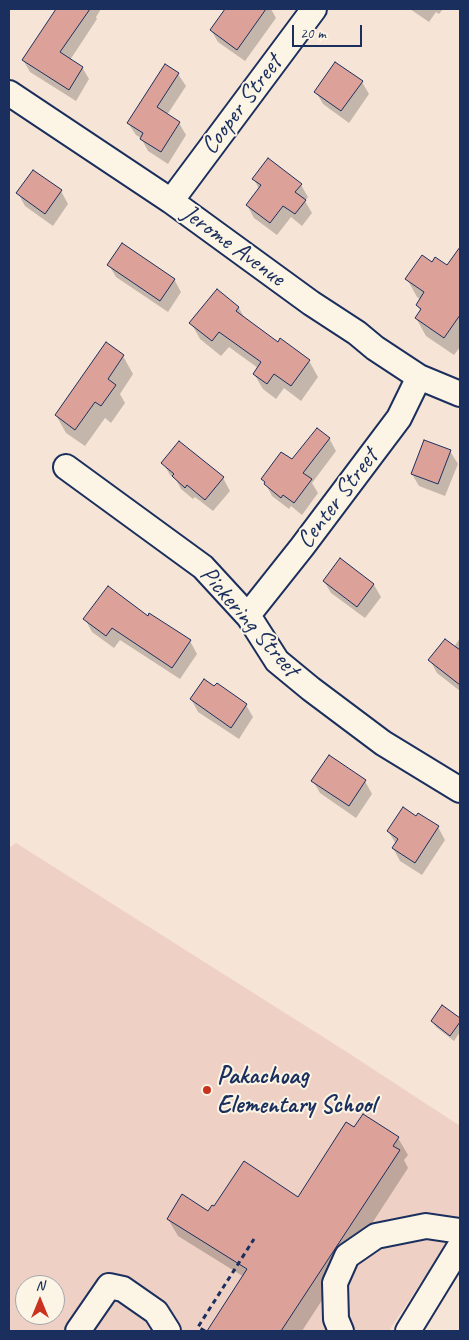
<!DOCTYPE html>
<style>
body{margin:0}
#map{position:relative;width:469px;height:1340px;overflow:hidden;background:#f6e4d6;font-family:Caveat,sans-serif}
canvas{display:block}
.frame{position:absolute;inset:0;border:10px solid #1b2f5e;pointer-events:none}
.north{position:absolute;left:15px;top:1275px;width:50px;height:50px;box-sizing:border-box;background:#fcf5e5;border:1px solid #a2a6af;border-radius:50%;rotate:0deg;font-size:14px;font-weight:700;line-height:20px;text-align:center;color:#1b2f5e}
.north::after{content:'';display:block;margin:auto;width:18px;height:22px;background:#c8321e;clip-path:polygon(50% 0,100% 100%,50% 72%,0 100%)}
.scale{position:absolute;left:292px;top:25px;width:70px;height:22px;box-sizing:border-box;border:2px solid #1b2f5e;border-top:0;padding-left:6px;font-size:15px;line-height:18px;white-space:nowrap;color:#1b2f5e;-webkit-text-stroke:4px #fcf5e5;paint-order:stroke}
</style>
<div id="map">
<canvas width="469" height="1340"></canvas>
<div class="frame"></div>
<div class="north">N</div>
<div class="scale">20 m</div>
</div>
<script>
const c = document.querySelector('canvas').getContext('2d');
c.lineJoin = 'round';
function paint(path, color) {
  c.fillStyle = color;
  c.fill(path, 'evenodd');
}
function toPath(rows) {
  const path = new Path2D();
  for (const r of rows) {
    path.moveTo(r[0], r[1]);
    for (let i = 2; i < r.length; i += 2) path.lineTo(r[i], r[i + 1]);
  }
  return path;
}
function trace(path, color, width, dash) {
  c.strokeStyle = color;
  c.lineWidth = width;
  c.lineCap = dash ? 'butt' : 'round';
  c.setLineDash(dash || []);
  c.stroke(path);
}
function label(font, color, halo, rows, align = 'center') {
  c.font = font + ' Caveat,sans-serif';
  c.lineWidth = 4;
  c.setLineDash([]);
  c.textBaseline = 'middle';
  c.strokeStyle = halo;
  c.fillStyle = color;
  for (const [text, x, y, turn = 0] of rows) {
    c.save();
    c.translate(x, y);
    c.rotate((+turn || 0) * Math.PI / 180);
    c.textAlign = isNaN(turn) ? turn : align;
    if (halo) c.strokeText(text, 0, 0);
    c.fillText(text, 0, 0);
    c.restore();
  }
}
paint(toPath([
 [16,843,350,1054,460,1126,460,1223,389,1331,9,1331,9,848],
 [25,1285,55,1285,55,1315,25,1315]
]), '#eed0c4');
paint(toPath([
 [65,9,101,9,96,17,97,19,70,60,82,67,89,79,76,101,30,72,23,60,47,36],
 [226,9,271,9,276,18,245,61,218,42,211,30],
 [410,9,443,9,439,14,436,12,429,22],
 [165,66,178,74,186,86,167,115,179,123,186,135,168,164,148,151,141,138,136,135,128,123],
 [362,82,369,94,349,123,323,104,316,92],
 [34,171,61,191,68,204,53,226,25,206,18,193],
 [254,179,301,185,308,197,305,201,312,213,302,226,291,217,277,235,254,218,247,205,259,189],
 [460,249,460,347,454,355,426,336,416,318,421,311,417,305,421,300,417,297,407,279,432,264,448,267],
 [109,265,174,279,181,292,168,312,116,277],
 [217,291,239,308,245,319,278,344,281,340,309,361,318,377,301,401,284,388,276,399,263,389,254,374,258,368,229,347,221,356,200,339,191,323],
 [123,356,133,374,120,394,125,403,111,423,105,418,85,446,66,433,56,415],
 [329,438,336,451,312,483,318,493,302,515,291,506,289,509,272,496,263,479],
 [424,441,450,451,458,464,445,496,419,486,412,474],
 [163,463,223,478,230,491,213,511,195,497,193,499,181,489,176,480,170,475],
 [340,560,374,585,381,597,365,618,331,593,324,581],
 [148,618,190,641,197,654,180,679,120,640,114,648,92,632,85,619],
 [460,638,460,691,437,673,430,660,454,647],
 [191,699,246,705,253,717,239,739,198,712],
 [313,781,365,781,372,794,356,818,320,793],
 [416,818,438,827,445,840,422,875,400,861,393,848,396,844,388,831],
 [443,1007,460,1020,460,1032,454,1041,436,1027,432,1021],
 [355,1129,398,1138,408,1155,404,1160,408,1168,302,1331,214,1331,211,1326,244,1277,178,1236,168,1219,298,1198]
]), '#0003');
const building = toPath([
 [56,9,90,9,60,52,83,67,69,90,22,60,56,9],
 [225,9,266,9,237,50,210,30,225,9],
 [335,62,363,81,341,111,314,92,335,62],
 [165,64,179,73,157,107,180,122,161,152,140,139,143,133,127,123,165,64],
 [268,158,302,184,295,192,306,200,295,214,283,206,270,223,246,205,261,185,252,179,268,158],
 [33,170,62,190,45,214,16,193,33,170],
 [122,243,175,279,160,301,107,265,122,243],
 [460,247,460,315,444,338,415,318,421,309,416,305,424,292,405,279,422,255,432,262,435,257,447,265,460,247],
 [217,289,239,307,236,311,278,342,280,338,310,360,291,386,274,374,267,384,253,374,261,362,219,332,212,341,189,323,217,289],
 [106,342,124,355,108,379,116,385,101,406,95,402,75,430,55,415,106,342],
 [317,428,330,438,303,473,312,479,294,503,283,495,281,498,264,484,265,482,261,479,281,452,292,459,317,428],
 [424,440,451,450,438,484,411,474,424,440],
 [179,441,224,477,205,500,187,485,185,488,172,476,174,474,161,463,179,441],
 [340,558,374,584,357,607,323,581,340,558],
 [108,586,148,616,149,613,191,640,172,668,112,628,106,636,83,619,108,586],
 [445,639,460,650,460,685,428,660,445,639],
 [204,679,214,686,217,683,247,704,231,728,190,699,204,679],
 [329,755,366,780,349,806,311,781,329,755],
 [403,807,416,816,418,813,439,826,415,863,392,848,398,839,387,831,403,807],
 [442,1005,460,1018,460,1022,450,1036,431,1021,442,1005],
 [363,1114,399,1137,393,1146,400,1150,281,1331,207,1331,247,1269,167,1219,182,1194,208,1211,212,1205,214,1206,244,1161,298,1197,346,1122,354,1127,363,1114]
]);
paint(building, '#dca29a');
trace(building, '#1b2f5e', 1);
const minor = toPath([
 [9,93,171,201,311,303,357,333,375,348,419,377,460,394],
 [171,201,314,9],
 [66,467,203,567,249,617,277,661,311,689,383,743,460,790],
 [248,615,302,547,399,418,419,377],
 [78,1331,109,1286,123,1289,156,1312,168,1331],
 [341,1331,336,1319,335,1283,347,1256,376,1236,426,1226,460,1231],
 [408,1331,460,1246]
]);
trace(minor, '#1b2f5e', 28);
trace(toPath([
 [205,1331,198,1327,254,1239]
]), '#1b2f5e', 3, [5, 4]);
trace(minor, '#fcf5e5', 24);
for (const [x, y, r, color] of [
 [207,1090,5,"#c8321e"]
]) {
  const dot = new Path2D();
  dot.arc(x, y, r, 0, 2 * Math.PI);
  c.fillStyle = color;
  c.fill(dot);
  trace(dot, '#fcf5e5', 2);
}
label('25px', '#1b2f5e', '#fcf5e5', [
 ["Cooper Street",242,105,-53],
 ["Jerome Avenue",233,246,36],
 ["Center Street",338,499,-53],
 ["Pickering Street",249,622,49]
]);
label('bold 25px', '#1b2f5e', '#fcf5e5', [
 ["Pakachoag",217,1076],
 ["Elementary School",217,1105]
], 'left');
</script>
